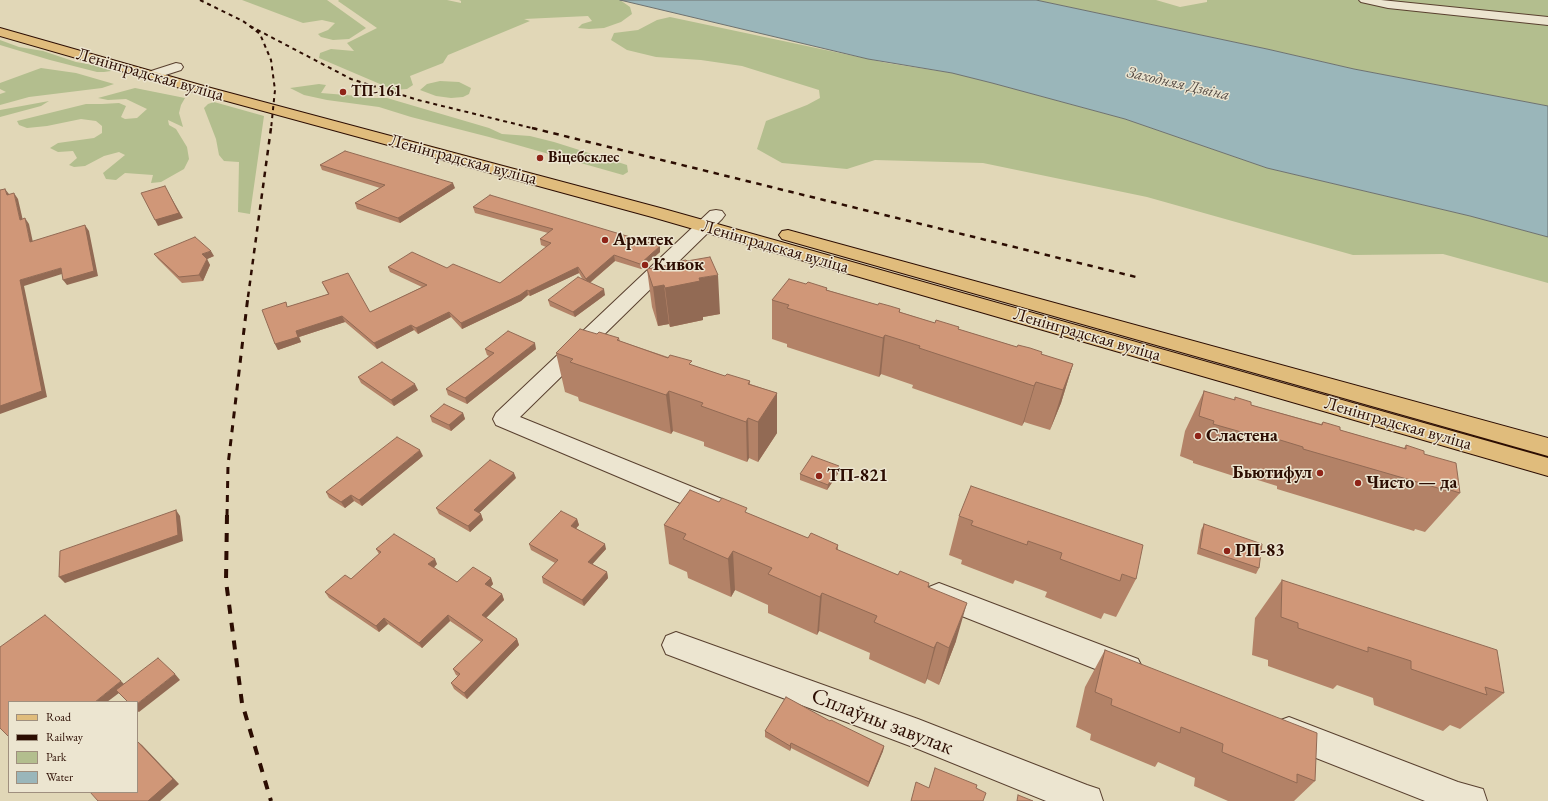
<!DOCTYPE html>
<meta charset="utf-8">
<style>
body{margin:0}
#map{position:relative;width:1548px;height:801px;overflow:hidden;background:#e1d7b7;font-family:"EB Garamond",serif}
canvas{display:block}
.legend{position:absolute;left:8px;top:701px;width:130px;height:92px;box-sizing:border-box;background:#ece5d0;border:1px solid #9f8f7e;margin:0;padding:5px 7px;list-style:none;font-size:12px;color:#2c0d02}
.legend li{display:flex;align-items:center;gap:8px;height:20px}
.legend b{width:20px;border:1px solid #9f8f7e}
</style>
<div id="map">
<canvas width="1548" height="801"></canvas>
<ul class="legend">
<li><b style="height:5px;background:#e0bc7c"></b>Road</li>
<li><b style="height:5px;background:#2c0d02"></b>Railway</li>
<li><b style="height:11px;background:#b3be8e"></b>Park</li>
<li><b style="height:11px;background:#9ab6ba"></b>Water</li>
</ul>
</div>
<script>
const c = document.querySelector('canvas').getContext('2d');
c.lineJoin = 'round';
function paint(path, color) {
  c.fillStyle = color;
  c.fill(path, 'evenodd');
}
function toPath(rows) {
  const path = new Path2D();
  for (const r of rows) {
    path.moveTo(r[0], r[1]);
    for (let i = 2; i < r.length; i += 2) path.lineTo(r[i], r[i + 1]);
  }
  return path;
}
function trace(path, color, width, dash) {
  c.strokeStyle = color;
  c.lineWidth = width;
  c.lineCap = dash ? 'butt' : 'round';
  c.setLineDash(dash || []);
  c.stroke(path);
}
function label(font, color, halo, rows, align = 'center') {
  c.font = font + ' "EB Garamond",serif';
  c.lineWidth = 3;
  c.setLineDash([]);
  c.textBaseline = 'middle';
  c.strokeStyle = halo;
  c.fillStyle = color;
  for (const [text, x, y, turn = 0] of rows) {
    c.save();
    c.translate(x, y);
    c.rotate((+turn || 0) * Math.PI / 180);
    c.textAlign = isNaN(turn) ? turn : align;
    if (halo) c.strokeText(text, 0, 0);
    c.fillText(text, 0, 0);
    c.restore();
  }
}
paint(toPath([
 [242,0,327,0,366,28,349,39,333,40,321,37,318,34,328,30,335,23,322,20,303,23],
 [339,0,447,0,461,3,461,1,459,0,620,0,630,7,632,14,621,22,604,28,589,29,578,28,582,24,592,21,588,16,524,19,530,21,448,55,443,63,410,76,413,85,407,89,394,90,319,58,320,53,331,49,354,51,347,43,377,28,338,1],
 [1036,0,1156,0,1180,7,1207,2,1207,0,1548,0,1548,106,1354,69,1267,49],
 [670,17,887,63,952,73,992,83,1125,119,1267,168,1470,216,1548,237,1548,283,1443,254,1353,255,1147,197,983,163,875,160,847,169,782,163,757,149,766,121,807,105,820,98,819,90,742,66,701,60,656,57,627,50,611,40,614,33,638,30,657,20],
 [0,40,19,47,43,51,76,62,110,68,111,71,104,72,97,72,50,60,0,45],
 [41,68,76,73,114,84,102,88,29,97,0,105,0,94,6,92,0,89,0,83],
 [440,81,459,82,471,88,469,94,463,97,451,98,436,96,420,90,427,84],
 [319,84,326,85,321,93,358,96,365,98,387,98,489,128,502,134,530,136,554,142,627,165,628,172,623,175,489,137,411,117,379,107,327,100,304,95,290,88],
 [135,88,185,98,181,105,179,113,183,127,168,120,169,125,176,129,187,147,189,159,184,169,161,182,151,183,153,175,125,173,116,180,106,179,103,173,125,155,119,152,104,156,85,166,74,167,69,165,77,158,73,151,58,152,50,148,58,143,94,138,102,133,102,126,96,121,81,119,47,126,27,128,19,125,17,121,86,104,102,104,119,103,126,106,121,117,125,119,137,118,147,109,126,99,108,100,98,98],
 [49,101,41,106,0,117,0,110],
 [214,102,264,116,250,214,238,212,239,162,224,161,219,155,216,139,204,108,208,104]
]), '#b3be8e');
const water = toPath([
 [620,0,1036,0,1267,49,1354,69,1548,106,1548,237,1470,216,1267,168,1125,119,992,83,952,73,868,59,620,0]
]);
paint(water, '#9ab6ba');
trace(water, '#6e7270', 1);
const minor = toPath([
 [1359,0,1381,0,1548,17,1548,25,1388,8,1361,2,1359,0],
 [176,63,181,64,183,67,181,70,153,79,148,78,146,75,148,72,176,63],
 [716,210,722,211,725,215,722,219,520,417,722,499,725,506,722,513,713,516,704,513,496,425,493,419,496,413,710,211,716,210],
 [939,583,1138,659,1143,669,1138,679,1128,682,929,603,925,595,929,587,939,583],
 [676,632,918,719,1087,785,1099,789,1103,801,1046,801,918,749,666,654,662,645,666,636,676,632],
 [1289,717,1458,782,1483,789,1487,801,1425,801,1278,743,1274,732,1278,721,1289,717]
]);
const major = toPath([
 [0,28,211,88,664,209,1548,458,1548,476,652,217,201,94,0,36,0,28],
 [788,230,1548,438,1548,456,782,239,779,235,782,231,788,230]
]);
trace(minor, '#59402f', 2);
trace(major, '#2c0d02', 2);
paint(minor, '#ece5d0');
paint(major, '#e0bc7c');
trace(toPath([
 [200,0,243,21,260,34,271,60,275,90,271,129],
 [250,26,351,79,418,100,536,129]
]), '#2c0d02', 2, [4, 4]);
trace(toPath([
 [532,128,1136,277],
 [248,297,271,128]
]), '#2c0d02', 2.5, [5.5, 5.5]);
trace(toPath([
 [227,516,228,465,248,296]
]), '#2c0d02', 3, [7, 7]);
trace(toPath([
 [227,515,226,581,242,703,271,801]
]), '#2c0d02', 4, [9, 9]);
paint(toPath([
 [320,165,455,188,400,223,357,209,355,203,380,188,322,170],
 [473,207,660,252,641,269,615,261,590,283,605,295,575,317,550,306,548,300,583,280,579,273,530,296,528,295,521,301,462,329,451,317,418,334,414,330,377,349,345,322,299,337,301,342,278,350,275,344,288,307,328,294,322,282,370,312,422,287,390,272,388,267,447,268,500,283,546,247,541,245,540,239,548,233,475,213],
 [154,254,214,256,207,259,210,265,203,281,182,283,158,259],
 [687,261,720,314,703,317,703,320,670,327,669,324,658,326,652,307,647,269],
 [806,284,827,288,827,290,878,305,900,309,900,312,935,323,959,327,958,329,1073,364,1061,403,1050,430,1024,422,1022,426,912,388,913,385,881,374,879,377,787,347,787,344,772,339,772,300],
 [597,334,619,338,620,341,725,376,750,381,750,384,777,393,777,433,758,462,749,458,747,462,704,446,704,442,673,431,671,434,579,401,578,397,565,392,556,353],
 [485,349,536,349,467,404,448,395,446,389,489,356,487,355],
 [358,377,418,390,394,406,361,383],
 [1204,391,1234,400,1235,397,1251,405,1321,424,1323,422,1340,430,1404,448,1406,445,1424,454,1460,493,1425,532,1415,529,1414,531,1333,506,1277,489,1277,486,1245,476,1243,479,1193,463,1193,461,1180,456,1185,431],
 [463,413,465,419,451,431,432,422,430,416],
 [423,456,362,506,354,501,345,508,329,498,326,492],
 [839,472,827,490,800,480,800,474],
 [516,478,479,513,481,514,483,520,470,532,439,514,436,508],
 [747,513,808,538,838,545,838,550,898,575,929,583,928,587,956,641,939,685,927,679,925,684,869,659,870,653,819,631,817,635,768,613,768,605,735,590,731,597,688,578,687,572,669,564,664,525],
 [959,516,1136,579,1116,617,1104,613,1101,619,1045,597,1047,592,1015,580,1013,584,961,564,962,560,949,555],
 [577,519,579,525,576,528,606,549,592,564,607,572,608,578,584,606,543,583,542,577,555,563,531,550,529,544],
 [1204,524,1259,568,1256,574,1197,554,1201,530],
 [376,549,437,564,434,568,457,582,491,578,493,584,490,587,502,594,504,600,486,618,517,639,519,645,467,699,454,689,451,683,458,676,456,675,453,669,481,642,450,621,422,648,388,624,379,632,329,598,325,592,351,579,379,554],
 [1282,580,1504,693,1460,729,1450,725,1443,731,1374,705,1373,698,1337,685,1333,689,1268,666,1268,660,1252,655,1255,618],
 [1105,650,1315,781,1294,801,1228,801,1194,786,1195,778,1158,762,1155,767,1090,740,1091,734,1076,727,1085,687],
 [830,721,884,746,883,751,868,787,791,748,790,751,765,737,765,731]
]), '#b38267');
paint(toPath([
 [453,183,455,188,400,223,398,218],
 [5,189,9,194,11,201,7,195],
 [168,192,183,218,158,226,155,220],
 [14,193,18,199,24,225,20,220],
 [25,218,29,224,34,247,30,242],
 [85,225,89,231,98,276,67,285,63,280],
 [660,246,660,252,641,269,640,264],
 [211,251,214,256,205,260,202,254],
 [614,255,615,261,587,285,586,279],
 [207,259,210,265,203,281,199,275],
 [578,267,579,273,530,296,529,291],
 [61,268,65,273,24,286,47,397,0,414,0,406,20,280],
 [718,275,720,314,703,317,703,320,670,327,665,288,699,278],
 [664,285,669,324,658,326,653,287],
 [604,289,605,295,575,317,573,312],
 [527,290,528,295,521,301,462,329,461,323],
 [449,312,451,317,418,334,416,328],
 [342,316,345,322,299,337,301,342,278,350,275,344,296,331],
 [411,325,414,330,377,349,374,343],
 [885,335,881,374,879,377,883,338],
 [535,343,536,349,467,404,465,398],
 [1073,364,1061,403,1050,430,1063,390],
 [1036,382,1024,422,1022,426,1034,386],
 [415,384,418,390,394,406,391,400],
 [669,391,673,431,671,434,666,395],
 [777,393,777,433,758,462,758,422],
 [463,413,465,419,451,431,449,425],
 [748,418,749,458,747,462,746,422],
 [420,450,423,456,362,506,359,500],
 [839,466,839,472,827,490,828,485],
 [514,473,516,478,476,516,474,510],
 [351,495,354,501,345,508,341,502],
 [176,510,180,516,183,541,65,583,59,577],
 [481,514,483,520,470,532,468,526],
 [577,519,579,525,573,532,571,526],
 [605,544,606,549,589,568,588,562],
 [733,551,735,590,731,597,728,559],
 [435,559,437,564,431,570,428,564],
 [607,572,608,578,584,606,582,600],
 [491,578,493,584,488,590,485,584],
 [822,593,819,631,817,635,820,597],
 [502,594,504,600,484,620,482,615],
 [967,603,956,641,939,685,949,648],
 [448,615,450,621,422,648,419,643],
 [384,618,388,624,379,632,376,626],
 [517,639,519,645,467,699,464,693],
 [937,642,927,679,925,684,934,648],
 [175,674,180,680,139,712,137,711,137,704],
 [121,681,127,687,107,702,95,702],
 [137,741,142,745,179,784,160,801,148,801],
 [791,743,791,748,790,751,790,746],
 [884,746,883,751,868,787,869,782]
]), '#926a54');
const building = toPath([
 [345,151,453,183,398,218,355,203,385,185,320,165,345,151],
 [165,186,179,213,155,220,141,193,165,186],
 [5,189,7,195,14,193,20,220,25,218,30,242,85,225,94,271,63,280,61,268,20,280,42,391,0,406,0,190,5,189],
 [490,195,660,246,640,264,614,255,586,279,578,267,529,291,527,290,520,295,461,323,449,312,416,328,411,325,374,343,342,316,296,331,298,337,275,344,262,310,286,302,287,307,329,294,322,282,348,273,370,312,427,285,388,267,412,252,447,268,453,264,500,283,551,243,540,239,553,229,473,207,490,195],
 [195,237,211,251,202,254,207,259,199,275,179,277,154,254,195,237],
 [710,257,718,275,699,278,700,281,665,288,664,285,653,287,647,269,670,265,669,263,686,260,687,261,710,257],
 [578,277,604,289,573,312,548,300,578,277],
 [789,279,806,284,808,282,827,288,826,290,878,305,879,303,890,306,900,309,899,312,935,323,936,320,959,327,958,329,1017,347,1018,345,1030,348,1042,352,1041,354,1073,364,1063,390,1036,382,1034,386,919,348,920,346,885,335,883,338,787,308,789,305,772,300,789,279],
 [580,329,597,334,599,332,619,338,617,340,668,358,670,355,692,361,689,364,725,376,727,374,750,381,748,384,777,393,758,422,748,418,746,422,701,406,703,403,669,391,666,395,570,362,573,359,556,353,580,329],
 [508,331,535,343,465,398,446,389,494,353,485,349,508,331],
 [382,362,415,384,391,400,358,377,382,362],
 [1204,391,1235,400,1235,397,1251,402,1251,405,1322,425,1323,422,1340,427,1340,430,1406,449,1406,445,1424,451,1424,454,1456,463,1460,493,1447,489,1448,491,1362,466,1303,449,1303,447,1267,436,1266,439,1213,424,1214,421,1199,416,1204,391],
 [444,404,463,413,449,425,430,416,444,404],
 [397,437,420,450,359,500,351,495,341,502,326,492,397,437],
 [812,456,839,466,828,485,800,474,812,456],
 [490,460,514,473,474,510,481,514,468,526,436,508,490,460],
 [971,486,1143,545,1136,579,1122,574,1120,581,1060,559,1062,553,1028,541,1027,545,971,525,973,521,959,516,971,486],
 [690,490,719,502,722,498,747,508,745,512,808,538,811,533,838,545,836,549,898,575,900,571,929,583,928,587,967,603,949,648,937,642,934,648,874,622,877,616,822,593,820,597,768,574,772,568,733,551,728,559,683,539,686,534,664,525,690,490],
 [176,510,178,535,59,577,60,551,176,510],
 [561,511,577,519,571,526,605,544,588,562,607,572,582,600,542,577,558,560,529,544,561,511],
 [1204,524,1262,544,1259,568,1200,548,1204,524],
 [394,534,435,559,428,564,457,582,473,567,491,578,485,584,502,594,482,615,517,639,464,693,451,683,460,674,453,669,483,640,448,615,419,643,384,618,376,626,325,592,345,575,351,579,381,552,376,549,394,534],
 [1282,580,1497,650,1504,693,1485,687,1487,695,1411,669,1411,661,1368,647,1368,652,1298,628,1298,623,1281,617,1282,580],
 [45,615,121,681,95,702,9,702,9,737,0,728,0,647,45,615],
 [1105,650,1317,733,1315,781,1297,774,1297,783,1222,752,1223,744,1181,727,1180,733,1111,705,1112,699,1095,692,1105,650],
 [158,658,175,674,137,704,137,702,128,702,116,690,158,658],
 [786,697,830,721,831,720,884,746,869,782,791,743,790,746,765,731,786,697],
 [137,741,173,779,148,801,98,801,90,792,137,792,137,741],
 [935,768,977,785,976,788,986,793,983,801,911,801,916,782,929,788,935,768],
 [1018,795,1033,801,1017,801,1018,795]
]);
paint(building, '#d09778');
trace(building, '#926a54', 1);
for (const [x, y, r, color] of [
 [343,92,4,"#8f2418"],
 [540,158,4,"#8f2418"],
 [605,240,4,"#8f2418"],
 [645,265,4,"#8f2418"],
 [1198,436,4,"#8f2418"],
 [1320,473,4,"#8f2418"],
 [819,476,4,"#8f2418"],
 [1358,483,4,"#8f2418"],
 [1227,551,4,"#8f2418"]
]) {
  const dot = new Path2D();
  dot.arc(x, y, r, 0, 2 * Math.PI);
  c.fillStyle = color;
  c.fill(dot);
  trace(dot, '#ece5d0', 1.5);
}
label('bold 15px', '#2c0d02', '#ece5d0', [
 ["ТП-161",351,92],
 ["Віцебсклес",548,158]
], 'left');
label('italic 16px', '#524842', '#ece5d0', [
 ["Заходняя Дзвіна",1178,84,13]
]);
label('18px', '#2c0d02', '#ece5d0', [
 ["Ленінградская вуліца",150,75,16],
 ["Ленінградская вуліца",463,160,15],
 ["Ленінградская вуліца",775,247,16],
 ["Ленінградская вуліца",1087,335,16],
 ["Ленінградская вуліца",1398,424,16]
]);
label('bold 18px', '#2c0d02', '#ece5d0', [
 ["Армтек",613,240],
 ["Кивок",653,265],
 ["Сластена",1206,436],
 ["Бьютифул",1312,473,"right"],
 ["ТП-821",827,476],
 ["Чисто — да",1366,483],
 ["РП-83",1235,551]
], 'left');
label('22px', '#2c0d02', '#ece5d0', [
 ["Сплаўны завулак",882,722,21]
]);
</script>
